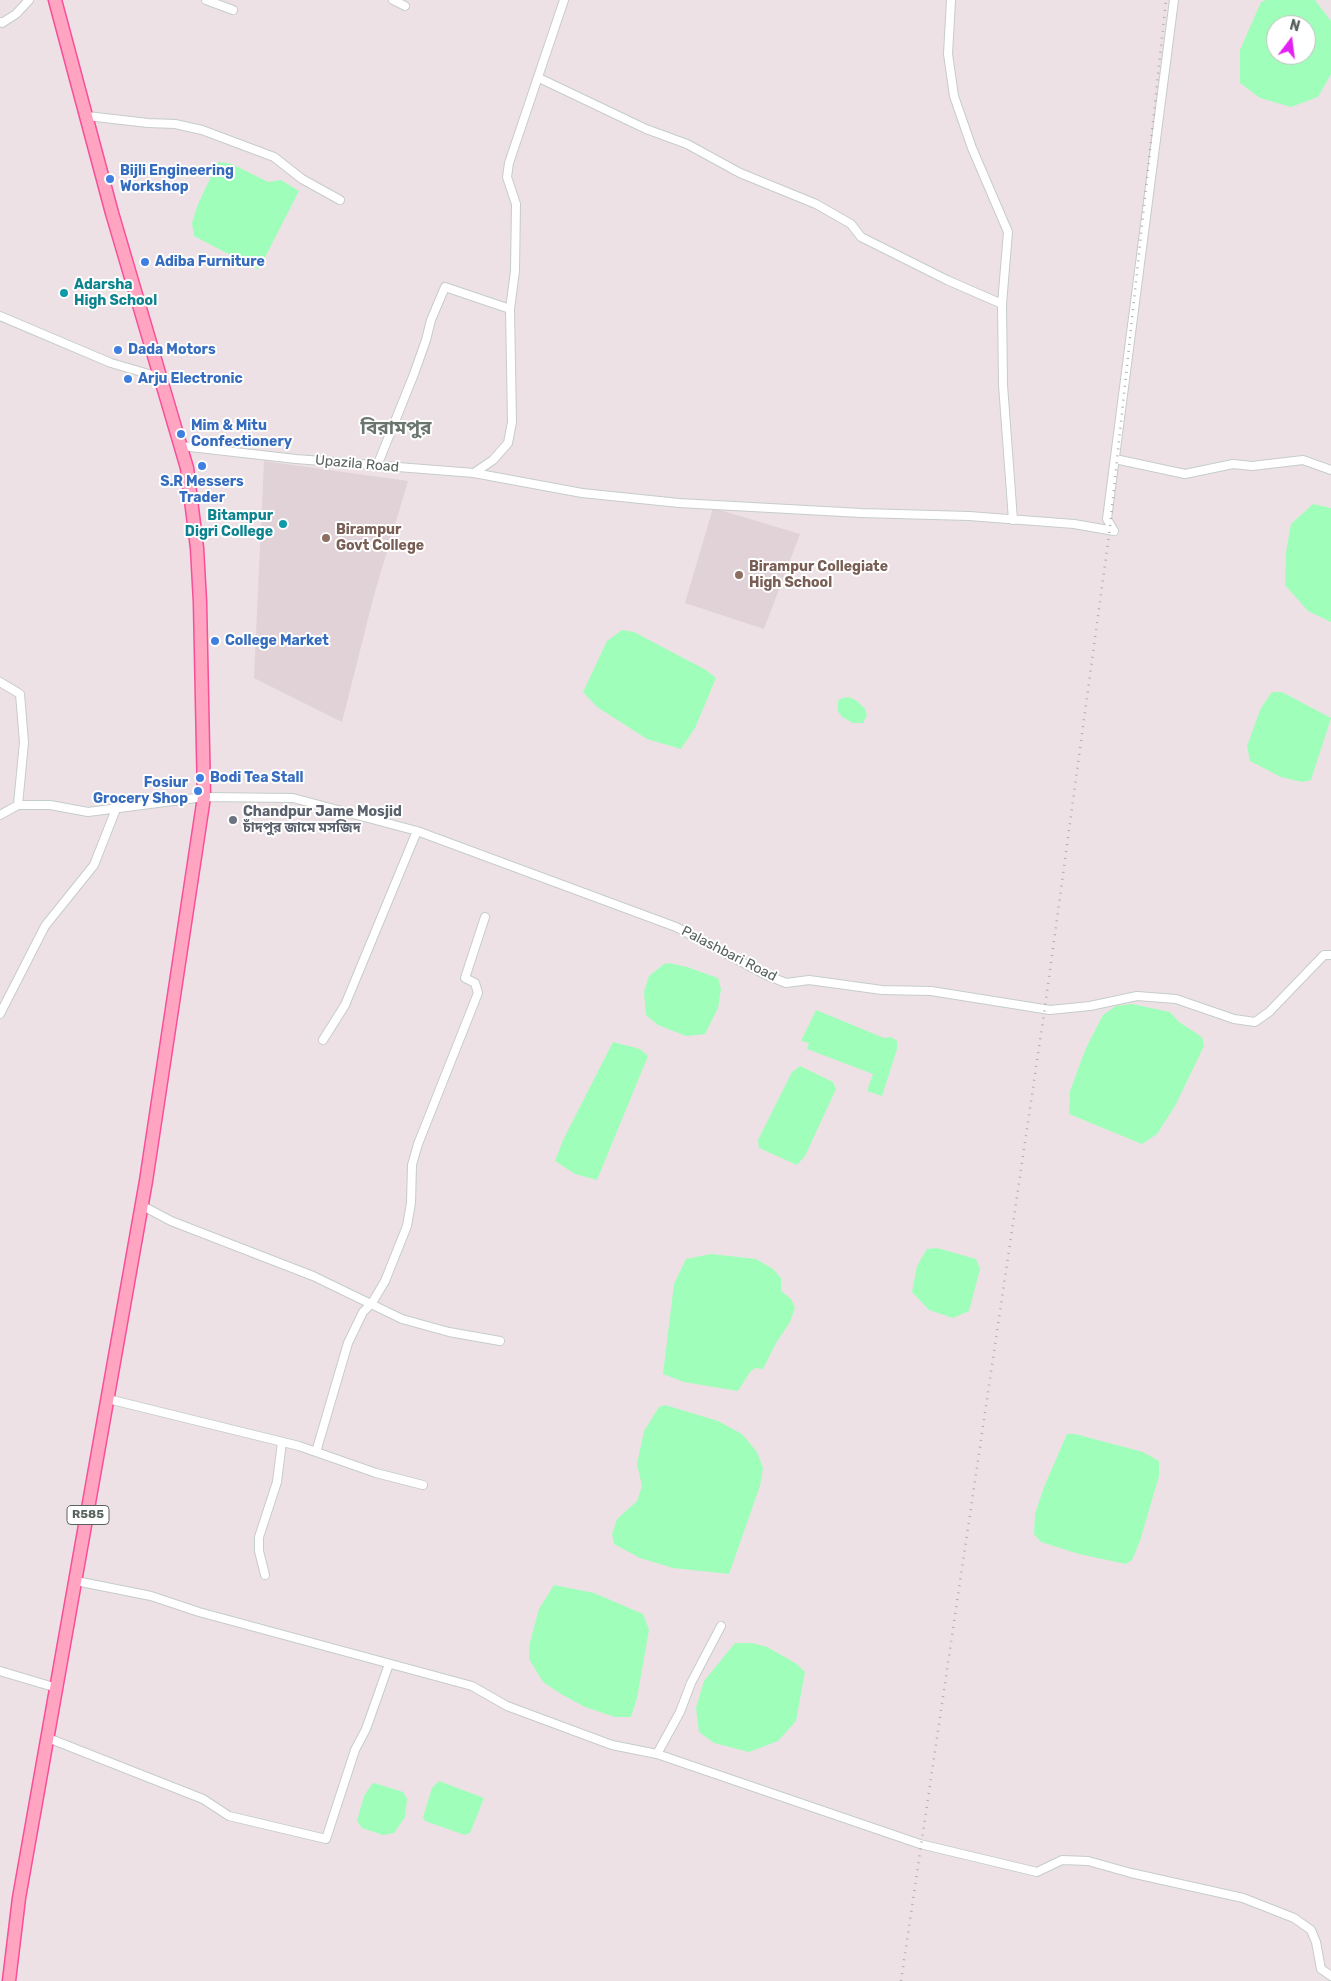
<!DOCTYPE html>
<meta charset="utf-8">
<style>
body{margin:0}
#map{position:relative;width:1331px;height:1981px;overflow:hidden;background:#ede1e5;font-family:Rubik,sans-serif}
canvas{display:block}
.north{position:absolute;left:1266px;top:15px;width:50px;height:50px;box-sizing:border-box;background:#fff;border:1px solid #bdc1be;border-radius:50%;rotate:15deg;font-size:14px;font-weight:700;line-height:20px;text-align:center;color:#59635d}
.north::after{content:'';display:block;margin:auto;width:18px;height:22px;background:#e222f2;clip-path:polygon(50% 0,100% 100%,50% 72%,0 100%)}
</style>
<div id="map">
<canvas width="1331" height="1981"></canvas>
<div class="north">N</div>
</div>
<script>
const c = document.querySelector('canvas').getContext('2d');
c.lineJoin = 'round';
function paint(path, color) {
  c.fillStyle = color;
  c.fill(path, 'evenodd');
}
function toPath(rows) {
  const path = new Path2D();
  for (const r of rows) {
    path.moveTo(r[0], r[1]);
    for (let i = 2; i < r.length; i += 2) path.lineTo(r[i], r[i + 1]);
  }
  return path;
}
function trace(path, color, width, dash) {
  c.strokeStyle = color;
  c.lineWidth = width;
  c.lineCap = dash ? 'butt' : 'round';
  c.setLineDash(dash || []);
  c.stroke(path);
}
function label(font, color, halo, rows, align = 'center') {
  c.font = font + ' Rubik,"Noto Sans Bengali",sans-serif';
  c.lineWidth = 4;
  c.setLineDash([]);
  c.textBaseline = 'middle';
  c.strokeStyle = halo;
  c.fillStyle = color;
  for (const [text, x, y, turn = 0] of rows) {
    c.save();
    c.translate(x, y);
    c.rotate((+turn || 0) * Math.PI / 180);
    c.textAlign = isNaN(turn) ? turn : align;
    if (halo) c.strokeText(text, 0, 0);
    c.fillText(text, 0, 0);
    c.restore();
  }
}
paint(toPath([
 [264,461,408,481,374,595,342,722,254,678],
 [713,508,800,534,764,629,685,603]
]), '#e0d2d7');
paint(toPath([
 [1266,0,1315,0,1331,21,1331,74,1318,97,1291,107,1260,98,1240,83,1240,50,1261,2],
 [1276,25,1306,25,1306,55,1276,55],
 [218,162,232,164,268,182,281,180,299,191,259,269,235,263,234,257,194,236,192,223,198,204],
 [1313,504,1331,508,1331,622,1308,611,1285,585,1286,552,1291,524],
 [622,630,634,632,706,670,716,678,695,728,681,749,647,739,597,707,583,692,607,641],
 [1272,692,1282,692,1331,718,1311,780,1302,782,1281,777,1250,761,1247,746,1261,708],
 [849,697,857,701,865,709,867,715,863,723,853,723,842,717,838,711,838,701,842,698],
 [669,963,687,967,718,978,721,989,718,1008,705,1034,686,1036,658,1025,646,1015,644,992,649,976,664,964],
 [1132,1004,1170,1012,1179,1022,1202,1037,1204,1046,1175,1106,1157,1134,1142,1144,1069,1114,1070,1091,1086,1048,1103,1015,1116,1006],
 [816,1010,884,1038,891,1037,897,1041,897,1049,882,1096,867,1091,873,1074,807,1049,809,1043,801,1041],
 [613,1042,640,1049,648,1056,597,1180,575,1174,555,1161,563,1140],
 [800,1066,833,1082,836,1089,805,1156,797,1165,759,1148,758,1140,792,1072],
 [937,1248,976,1259,980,1269,969,1311,953,1318,929,1310,912,1292,917,1266,927,1249],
 [711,1254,756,1259,773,1269,781,1278,781,1291,791,1299,795,1308,790,1322,776,1343,763,1369,755,1368,750,1372,738,1391,684,1382,663,1374,674,1284,686,1259],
 [665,1405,718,1421,742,1434,757,1452,763,1468,760,1486,729,1574,673,1568,640,1558,614,1544,612,1534,617,1519,637,1501,642,1486,637,1464,644,1431,659,1407],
 [1067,1434,1075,1434,1143,1452,1159,1461,1159,1476,1140,1541,1132,1560,1126,1564,1079,1554,1041,1542,1034,1534,1035,1514,1044,1487],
 [554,1585,594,1593,643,1614,649,1630,637,1698,631,1717,615,1717,585,1707,561,1694,543,1682,529,1659,530,1642,539,1609],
 [735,1643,752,1643,767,1647,797,1664,805,1672,796,1721,778,1741,749,1752,714,1743,699,1732,696,1708,704,1681],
 [439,1781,484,1798,470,1833,465,1835,425,1821,423,1817,432,1788],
 [374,1783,403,1792,407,1799,405,1817,394,1833,383,1835,362,1828,357,1821,364,1796,372,1784]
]), '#9fffba');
const street = toPath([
 [206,0,233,10],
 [393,0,405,6],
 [951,0,948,54,954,96,972,148,1008,232,1002,304,1003,385,1013,520],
 [0,22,2,23,16,14,29,0],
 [539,78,646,129,687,144,740,173,816,204,851,224,861,237,947,280,1002,304],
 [87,116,148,123,175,124,202,130,274,157,302,179,340,200],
 [0,316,111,363,159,377],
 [181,446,296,459,474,473,582,493,679,503,861,513,969,516,1074,524,1114,531],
 [1115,459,1185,474,1233,464,1252,466,1303,460,1331,470],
 [377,466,414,374,426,340,431,320,445,287,510,309],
 [474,473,493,460,508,443,512,422,510,309,515,271,516,204,507,177,509,163,564,0],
 [1114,531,1107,519,1174,0],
 [0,682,20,694,24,742,18,805],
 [0,815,18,805,50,805,88,812,204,797,293,798,417,831,676,927,766,975,786,983,809,980,882,990,931,991,1050,1010,1090,1006,1137,996,1176,999,1234,1019,1255,1022,1269,1012,1324,955,1331,955],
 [0,1014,45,926,94,865,116,809],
 [323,1040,345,1005,417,831],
 [141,1205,171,1221,313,1276,402,1319,449,1332,500,1341],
 [108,1399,299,1446,376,1473,423,1485],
 [316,1452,348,1343,363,1312,372,1303,385,1281,407,1226,411,1203,412,1165,418,1144,478,993,475,983,465,978,485,917],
 [265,1575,259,1551,259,1537,277,1482,282,1442],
 [76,1581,151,1596,199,1612,472,1686,507,1706,612,1745,657,1754,920,1844,1037,1872,1062,1860,1088,1861,1131,1873,1243,1898,1294,1918,1311,1930,1316,1942,1321,1969,1331,1976],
 [0,1671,57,1688],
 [48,1738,203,1799,229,1816,326,1839,355,1750,366,1729,389,1664],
 [657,1754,680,1712,691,1683,721,1626]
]);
const primary = toPath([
 [9,1981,19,1898,146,1181,204,797,200,602,197,548,187,468,112,213,55,0]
]);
trace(street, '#c5cdc9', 10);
trace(primary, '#f94e98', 15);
trace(street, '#fff', 8);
trace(primary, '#ffa4c1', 12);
trace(toPath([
 [901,1981,1045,1007,1109,535,1166,0]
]), '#acafad', 2.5, [1, 6]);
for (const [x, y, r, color] of [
 [110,179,5,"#3f7fe0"],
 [145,262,5,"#3f7fe0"],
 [64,293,5,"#0f9aa8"],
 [118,350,5,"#3f7fe0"],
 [128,379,5,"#3f7fe0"],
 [181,434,5,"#3f7fe0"],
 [202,466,5,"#3f7fe0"],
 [283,524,5,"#0f9aa8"],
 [326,538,5,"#8d6e63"],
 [739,575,5,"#8d6e63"],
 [215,641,5,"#3f7fe0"],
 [200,778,5,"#3f7fe0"],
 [198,791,5,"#3f7fe0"],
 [233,820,5,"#6b7280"]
]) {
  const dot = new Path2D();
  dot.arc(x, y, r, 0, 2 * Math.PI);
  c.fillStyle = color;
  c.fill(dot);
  trace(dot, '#fff', 2);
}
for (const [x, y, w] of [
 [88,1515,42]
]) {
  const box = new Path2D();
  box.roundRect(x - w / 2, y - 9.5, w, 19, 4);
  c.fillStyle = '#fff';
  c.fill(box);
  trace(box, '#59635d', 1);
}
label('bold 12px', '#59635d', null, [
 ["R585",88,1515]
]);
label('bold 14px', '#366cbe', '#fff', [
 ["Bijli Engineering",120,171],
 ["Workshop",120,187],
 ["Adiba Furniture",155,262],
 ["Dada Motors",128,350],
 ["Arju Electronic",138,379],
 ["Mim & Mitu",191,426],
 ["Confectionery",191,442],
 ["S.R Messers",202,482,"center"],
 ["Trader",202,498,"center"],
 ["College Market",225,641],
 ["Bodi Tea Stall",210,778],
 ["Fosiur",188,783,"right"],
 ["Grocery Shop",188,799,"right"]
], 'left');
label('bold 14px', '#0d838f', '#fff', [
 ["Adarsha",74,285],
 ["High School",74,301],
 ["Bitampur",273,516,"right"],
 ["Digri College",273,532,"right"]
], 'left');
label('14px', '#59635d', '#fff', [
 ["Upazila Road",357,464,5],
 ["Palashbari Road",729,954,27]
]);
label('bold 14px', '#785e54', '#fff', [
 ["Birampur",336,530],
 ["Govt College",336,546],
 ["Birampur Collegiate",749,567],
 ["High School",749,583]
], 'left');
label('bold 14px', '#5b616d', '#fff', [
 ["Chandpur Jame Mosjid",243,812],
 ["চাঁদপুর জামে মসজিদ",243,828]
], 'left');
label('bold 19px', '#6a756e', '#fff', [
 ["বিরামপুর",396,429]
]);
</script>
